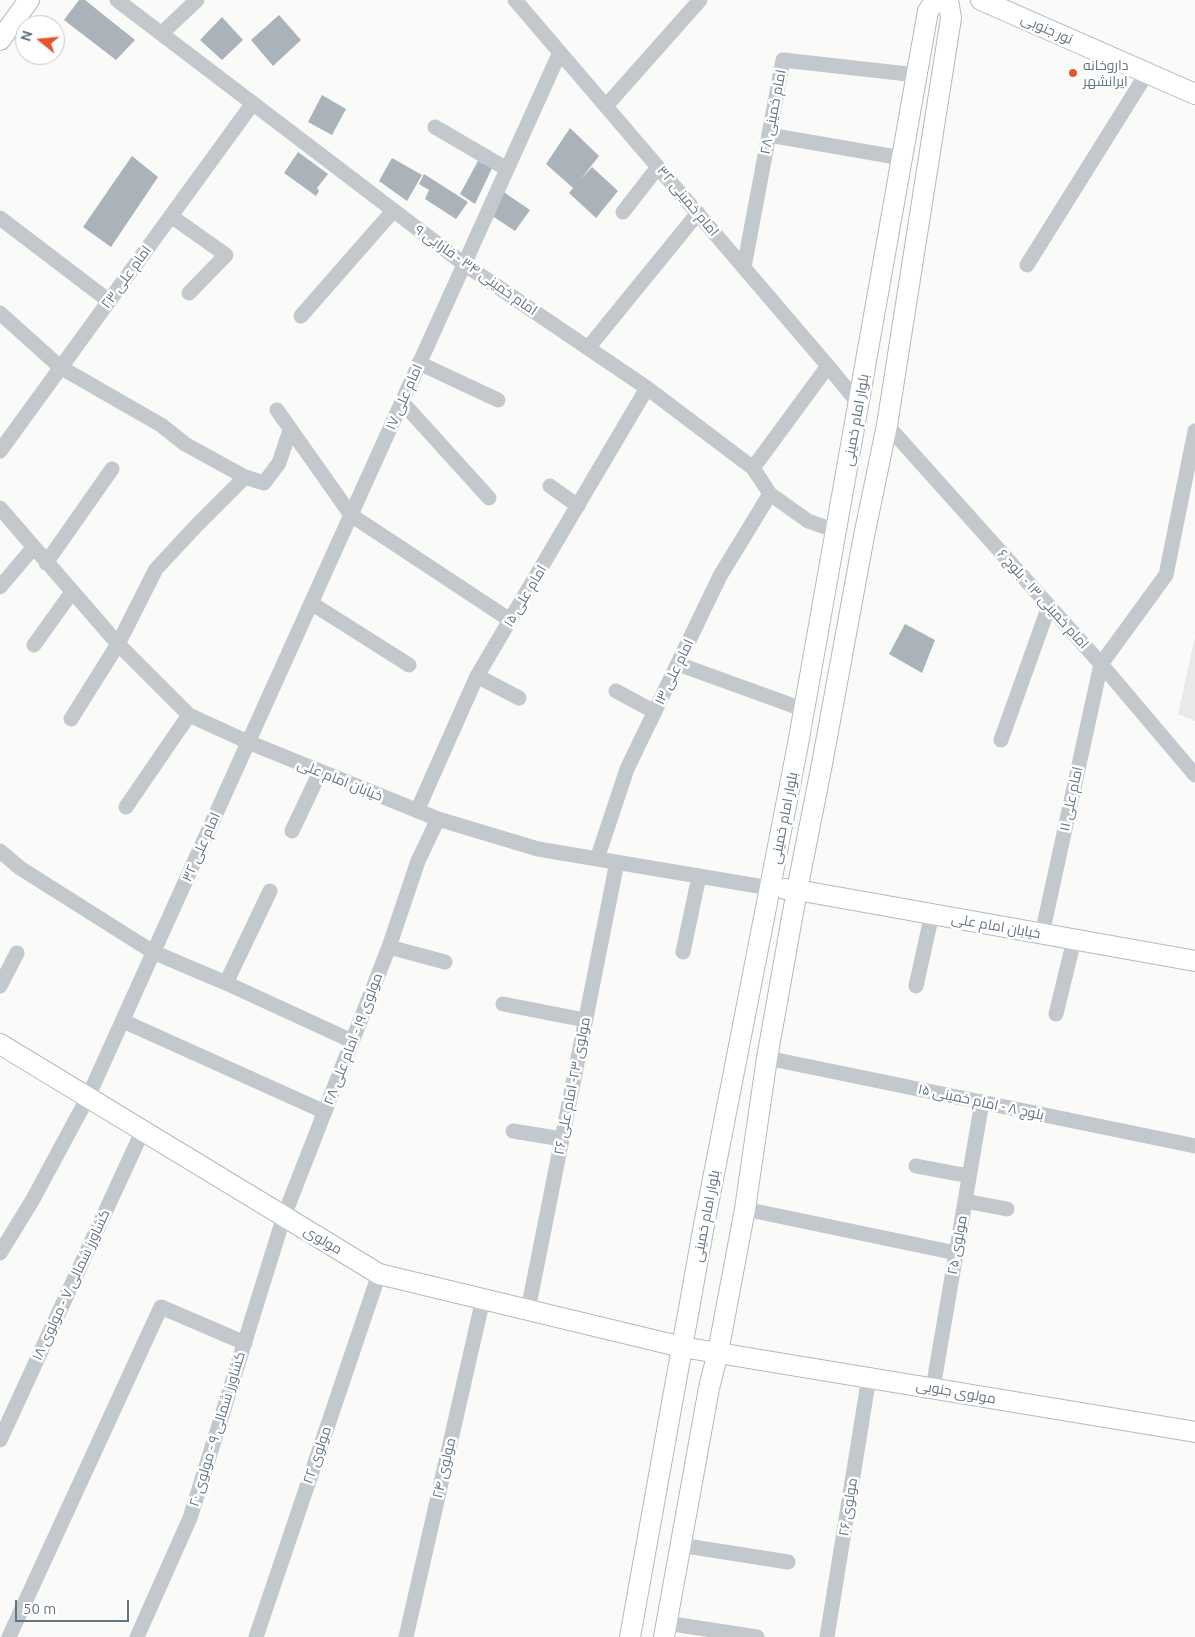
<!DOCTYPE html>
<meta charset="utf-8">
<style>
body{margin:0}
#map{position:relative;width:1195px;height:1637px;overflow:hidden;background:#fafaf8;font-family:Ubuntu,sans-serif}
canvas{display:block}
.north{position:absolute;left:15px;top:15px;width:50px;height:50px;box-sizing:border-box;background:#fff;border:1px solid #c1c8cd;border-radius:50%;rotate:287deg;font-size:14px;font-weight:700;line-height:20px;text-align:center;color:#657683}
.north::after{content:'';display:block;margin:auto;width:18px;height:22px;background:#e4572e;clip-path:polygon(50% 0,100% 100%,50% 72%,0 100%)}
.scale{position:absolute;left:15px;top:1600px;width:114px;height:22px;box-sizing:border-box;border:2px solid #657683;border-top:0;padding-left:6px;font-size:15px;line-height:18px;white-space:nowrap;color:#657683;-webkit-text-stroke:4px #fff;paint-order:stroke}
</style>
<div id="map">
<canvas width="1195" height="1637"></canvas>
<div class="north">N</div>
<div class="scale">50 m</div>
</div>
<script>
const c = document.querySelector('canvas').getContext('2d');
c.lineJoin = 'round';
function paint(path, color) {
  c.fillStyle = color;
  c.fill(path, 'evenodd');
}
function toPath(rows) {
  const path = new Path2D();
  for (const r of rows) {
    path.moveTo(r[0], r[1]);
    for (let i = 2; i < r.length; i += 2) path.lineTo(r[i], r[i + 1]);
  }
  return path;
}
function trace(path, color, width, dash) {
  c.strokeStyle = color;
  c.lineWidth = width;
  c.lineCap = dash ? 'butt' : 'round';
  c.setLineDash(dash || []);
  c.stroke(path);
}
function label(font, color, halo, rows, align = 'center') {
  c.font = font + ' Ubuntu,Cairo,sans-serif';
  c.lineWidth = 5;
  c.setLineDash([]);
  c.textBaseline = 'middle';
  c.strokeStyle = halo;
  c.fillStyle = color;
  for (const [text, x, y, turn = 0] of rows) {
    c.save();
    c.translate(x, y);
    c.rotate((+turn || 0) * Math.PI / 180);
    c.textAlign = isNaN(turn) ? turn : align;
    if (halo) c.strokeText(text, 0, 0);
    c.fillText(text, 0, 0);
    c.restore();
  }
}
paint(toPath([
 [1195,637,1195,721,1178,714]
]), '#e8e9e9');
paint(toPath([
 [79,0,85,0,135,40,116,60,64,20],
 [279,15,301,40,273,66,251,40],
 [222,17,243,40,222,60,200,40],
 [322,95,346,109,332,135,308,122],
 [570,128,599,156,580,180,592,167,618,191,596,218,569,193,573,188,546,164],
 [298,152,328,174,317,188,319,191,316,196,284,173],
 [132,156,158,177,111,247,83,227],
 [392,158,422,175,407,201,379,181],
 [478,161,492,168,475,204,460,194],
 [424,174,468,202,456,219,425,199,429,190,419,184],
 [502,191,530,210,515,231,491,215],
 [905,624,935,640,922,673,889,654]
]), '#aab3b9');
const secondary = toPath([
 [981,0,1195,94],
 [0,40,29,0],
 [785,889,797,890,1195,961],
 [0,1044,379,1274,682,1347,1195,1432],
 [630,1637,704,1225,798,744,928,11,936,0],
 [664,1637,709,1388,718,1352,745,1209,767,1058,797,890,822,764,864,536,887,425,951,18,948,0]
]);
trace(secondary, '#b3babf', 22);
trace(toPath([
 [117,0,464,264,647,388,753,468,770,494,808,521,836,531],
 [515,0,828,366,859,404],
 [162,33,197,0],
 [606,106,700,0],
 [435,127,507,169],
 [769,135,902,158],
 [623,212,658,167],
 [171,216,226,255,189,293],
 [0,218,109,301],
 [1027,265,1147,73],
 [744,267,783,60,917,75],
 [0,313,60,367,161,425,185,444,245,477,264,483,279,463,290,430],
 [301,316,393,211],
 [588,348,698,213],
 [419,363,498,400],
 [402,402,489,498],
 [277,410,351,515,510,620],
 [887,425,1101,664,1195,775],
 [0,451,253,103],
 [753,468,828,366],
 [550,486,578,506],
 [0,508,118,644,189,715,248,742,438,819,538,849,770,888],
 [46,563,112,469],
 [0,587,33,548],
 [311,603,409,665],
 [34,645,72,592],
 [678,664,805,710],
 [477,676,519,698],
 [616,691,655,712],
 [71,719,118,644,156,569,197,525,245,477],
 [1001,740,1049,606],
 [126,807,189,715],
 [417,811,477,676,647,388],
 [292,831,320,772],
 [0,851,20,868,153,952,226,983,352,1041],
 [597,859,627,769,720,576,770,494],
 [1042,934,1101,664,1166,575,1195,431],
 [389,947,445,962],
 [683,952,699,876],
 [226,983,270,891],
 [0,986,17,953],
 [916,986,932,914],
 [503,1004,585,1020],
 [1056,1014,1074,940],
 [123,1021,325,1112],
 [767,1058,1195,1146],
 [513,1131,562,1139],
 [916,1166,969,1176],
 [965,1201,1007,1209],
 [745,1209,956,1253],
 [0,1253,32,1201,88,1097,560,52],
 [528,1310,617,862],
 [933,1388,982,1102],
 [0,1440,143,1130],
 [680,1545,788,1562],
 [666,1623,757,1637],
 [9,1637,161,1307,245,1343],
 [137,1637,190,1518,284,1216,389,947,418,861,438,819],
 [256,1637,379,1274],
 [406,1637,483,1299],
 [827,1637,869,1377]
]), '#c3c8cc', 15);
trace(secondary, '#fff', 20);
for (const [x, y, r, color] of [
 [1073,73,5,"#e4572e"]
]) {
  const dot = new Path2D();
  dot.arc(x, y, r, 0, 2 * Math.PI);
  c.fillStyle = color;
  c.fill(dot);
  trace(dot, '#fff', 2);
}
label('14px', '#657683', '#fff', [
 ["نور جنوبی",1047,29,24],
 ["امام خمینی ۲۸",773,112,-79],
 ["امام خمینی ۳۲",688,201,50],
 ["امام خمینی ۳۴ - فارابی ۹",476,270,35],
 ["امام علی ۲۳",126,277,-54],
 ["امام علی ۱۷",404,397,-66],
 ["بلوار امام خمینی",856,420,-80],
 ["امام علی ۱۵",525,596,-59],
 ["امام خمینی ۱۳ - بلوچ ۶",1043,599,48],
 ["امام علی ۱۳",674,672,-64],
 ["خیابان امام علی",340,780,22],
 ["امام علی ۱۱",1071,799,-78],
 ["بلوار امام خمینی",784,818,-79],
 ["امام علی ۳۲",201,847,-66],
 ["خیابان امام علی",996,926,10],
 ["مولوی ۱۹ - امام علی ۲۸",353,1039,-69],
 ["مولوی ۲۳- امام علی ۲۶",572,1086,-79],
 ["بلوچ ۸ - امام خمینی ۱۵",981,1102,12],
 ["بلوار امام خمینی",706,1216,-79],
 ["مولوی",323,1240,31],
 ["مولوی ۲۵",957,1245,-80],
 ["کشاورز شمالی ۷ - مولوی ۱۸",71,1285,-65],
 ["مولوی جنوبی",956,1392,10],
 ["کشاورز شمالی ۹ - مولوی ۲۰",217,1429,-73],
 ["مولوی ۲۲",317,1455,-71],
 ["مولوی ۲۴",444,1468,-77],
 ["مولوی ۲۶",848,1507,-81]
]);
label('14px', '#657683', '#fff', [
 ["داروخانه",1083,65],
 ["ایرانشهر",1083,81]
], 'left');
</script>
